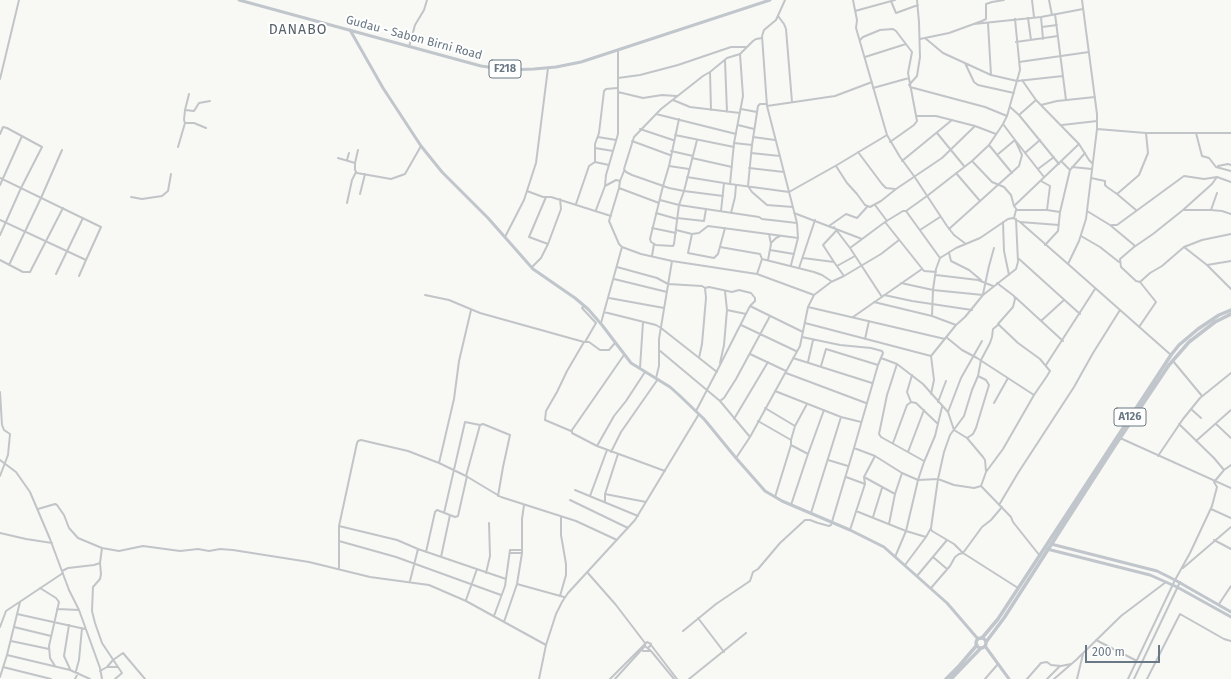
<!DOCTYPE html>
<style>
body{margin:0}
#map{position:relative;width:1231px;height:679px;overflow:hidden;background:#f8f8f5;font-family:"Fira Sans",sans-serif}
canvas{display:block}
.scale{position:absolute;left:1085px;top:645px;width:75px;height:18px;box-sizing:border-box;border:2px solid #697884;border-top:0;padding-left:5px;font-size:12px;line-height:14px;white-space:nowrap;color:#697884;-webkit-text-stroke:3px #fff;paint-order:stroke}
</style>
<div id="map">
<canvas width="1231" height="679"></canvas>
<div class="scale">200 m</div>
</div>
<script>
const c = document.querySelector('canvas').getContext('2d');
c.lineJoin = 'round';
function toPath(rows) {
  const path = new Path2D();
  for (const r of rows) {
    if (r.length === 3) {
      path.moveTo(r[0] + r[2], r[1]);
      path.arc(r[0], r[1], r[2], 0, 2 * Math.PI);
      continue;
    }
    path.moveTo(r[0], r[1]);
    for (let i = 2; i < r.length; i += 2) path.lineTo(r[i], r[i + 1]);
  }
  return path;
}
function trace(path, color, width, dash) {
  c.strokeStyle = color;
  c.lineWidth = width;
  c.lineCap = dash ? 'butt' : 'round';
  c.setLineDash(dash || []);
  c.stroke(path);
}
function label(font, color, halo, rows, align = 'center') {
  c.font = font + ' "Fira Sans",sans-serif';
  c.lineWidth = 4;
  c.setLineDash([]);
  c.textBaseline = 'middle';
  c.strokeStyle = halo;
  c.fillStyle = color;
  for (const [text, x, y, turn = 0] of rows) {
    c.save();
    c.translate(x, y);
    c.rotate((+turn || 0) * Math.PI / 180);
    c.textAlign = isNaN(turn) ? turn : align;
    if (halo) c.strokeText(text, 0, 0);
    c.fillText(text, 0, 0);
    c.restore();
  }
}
trace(toPath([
 [785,0,776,20,764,30,762,36,767,106,797,223,798,238,791,265],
 [853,0,857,20,856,28,887,135,900,157,914,176,947,226,954,235,966,244],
 [1032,0,1034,17],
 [1049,0,1052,15],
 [891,1,896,13,918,5],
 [855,11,895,0],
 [1055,14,1066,100],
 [778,16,784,24,786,29,792,102],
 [1041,17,1043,39],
 [1028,18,1031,40],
 [988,23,991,75],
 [974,24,1041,17,1083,9],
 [1042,27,1057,25],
 [925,38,943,53,991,75,1017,81,1063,76],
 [920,39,949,33,982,21,986,19,986,4,992,2,1004,0],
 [860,40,863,37,880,30,893,29,896,31,912,52,908,73,917,121,914,125,890,142],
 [1016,42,1058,36],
 [409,47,415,25,424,10,427,0],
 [865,57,906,44],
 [725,61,727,112],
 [1019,62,1089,52],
 [965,63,974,82,978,85,1014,93],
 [710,72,711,110],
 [618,78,640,75,678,65,731,47,746,47],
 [0,79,19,0],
 [1022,80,1036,100,1079,144,1089,160,1092,163],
 [909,85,917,76,920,57,919,22,917,0],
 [910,87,985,107,1007,116],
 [873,88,909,78],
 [618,92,643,98,662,95,676,96],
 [673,100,690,107,740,113],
 [766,104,760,104,758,106,752,145,748,186,752,192,767,205,793,207],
 [1041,105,1057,101,1095,97],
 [767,106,835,96,872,82],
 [1010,107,1019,115,1059,164],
 [741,109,757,112],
 [185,110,189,94],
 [656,114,736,134],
 [1019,115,1036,100],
 [916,116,936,116,975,126,996,134],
 [679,119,669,166,663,186,650,239,651,242,656,245,673,246,674,244,679,205,684,191,697,140],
 [185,123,184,120,185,110,194,111,199,103,210,101],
 [1003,124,1015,140,1044,177],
 [738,125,754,129],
 [1062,125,1097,121],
 [640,129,673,140],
 [1097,129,1146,133,1231,133],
 [937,133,964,166],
 [1196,133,1202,156,1209,158,1216,167,1231,171],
 [0,134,3,127,7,128,42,147,21,188,0,235],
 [675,135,734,147],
 [598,137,616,140],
 [753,137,775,140],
 [632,141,670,155],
 [734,143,752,145],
 [989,145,1012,173],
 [178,147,185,123,194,123,206,128],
 [595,148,613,151],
 [671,151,693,156],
 [858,152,882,184,886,188,895,189],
 [751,153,780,156],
 [1025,153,1040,140],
 [997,155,1015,140],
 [338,158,355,163,355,170,357,173,391,179,405,174,421,146],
 [692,158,732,167],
 [347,160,349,153],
 [902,161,952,120],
 [972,161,992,182,1004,187,1011,195,1014,206,1017,210,1047,210,1060,212],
 [595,162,595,144,599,133,604,91,606,89,617,88],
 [1062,162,1070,170],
 [355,163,358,150],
 [669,166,689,169],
 [836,166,847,183,857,194,865,205,870,207,881,201,896,189,942,158,975,126],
 [1218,166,1228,164,1231,165],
 [1072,167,1092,169],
 [749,168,784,172],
 [1038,169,1054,157],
 [956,173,980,201],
 [687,177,730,184,789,192,837,165,887,135],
 [0,178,101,227,86,260,0,220],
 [1091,178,1105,181,1105,185,1107,187,1117,194,1136,210],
 [620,181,619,188,609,221,619,244,622,247,641,254,672,261,757,274,814,295],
 [1041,181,1050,186,1047,210],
 [730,184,734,143,743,96,740,54],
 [0,185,22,136],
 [605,186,616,180,620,181,624,171],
 [619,188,659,203],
 [527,191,543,197,551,197,611,216],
 [360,194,365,174],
 [1117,194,1139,175,1148,153,1146,133],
 [723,196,684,191,669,188,632,175,626,172,624,169,634,137,661,109,703,76,710,72,727,58,740,54,753,41,756,39,762,38],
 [131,197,142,199,162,196,168,191,171,174],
 [546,197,529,237,548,244],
 [660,200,679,205,759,217,762,219,797,223],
 [347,203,352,180,356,172],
 [576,204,589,166,595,162,609,165],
 [875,205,887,221],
 [1014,206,1079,144],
 [596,210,605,186,606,175,618,134,618,50],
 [1183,210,1211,210,1222,211,1231,214],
 [1211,210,1217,193],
 [721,211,724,183],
 [906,211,940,258],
 [1087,211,1110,225,1134,245,1134,247,1120,259,1121,267,1136,281,1140,282,1156,302,1139,327],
 [656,213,677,219],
 [731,213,735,197,736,185],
 [794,213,862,239],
 [677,218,704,221,706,209],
 [1014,218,1016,210],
 [885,222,924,271,936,272],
 [1003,222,1004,251,1009,275],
 [1020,222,1059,225],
 [1112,225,1117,225,1184,176,1204,179,1217,177,1231,182],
 [829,226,846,214,857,218,867,207],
 [834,227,850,248,882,297],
 [652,228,676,233],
 [949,229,1019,166,1022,155,1015,140],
 [676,230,692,234,699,233,708,226,798,238],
 [920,230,940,217],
 [692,234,688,253,714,258,718,254,725,228],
 [1081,236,1100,247,1119,262],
 [505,237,524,200,536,163,548,68],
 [771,243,776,238,780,236],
 [1045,245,1058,231,1060,212,1070,170,1085,153],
 [720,247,760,254,762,259,757,274],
 [1134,247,1153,234,1183,210,1212,184,1217,177],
 [1184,247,1207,265,1231,289],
 [850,248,885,222,903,211,906,211,927,196,972,161,989,145,1003,124,1007,116,1020,70,1015,19],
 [770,250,794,254],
 [949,253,951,261,969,270,981,280],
 [652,256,654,244],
 [803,258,834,262,844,276],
 [1018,258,1080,314],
 [762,259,814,272,822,275,831,281],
 [0,260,23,272,30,272,63,208],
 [768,260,771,244,769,234],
 [834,262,823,245,836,231],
 [1068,264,1079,241,1086,219,1097,129,1097,114,1082,0],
 [9,265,41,198,62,150],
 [1207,265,1231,261],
 [837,266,855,256],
 [532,267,541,258,548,244,561,209,560,199],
 [617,267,657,278,668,284,702,286,705,288,706,298,702,344,699,358],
 [799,268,815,220],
 [56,274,83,218],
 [936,275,978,280,993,286],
 [79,276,86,260],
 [614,279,667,292],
 [1140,282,1150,273,1162,266,1184,247,1202,240,1231,234],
 [901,283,933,290,983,295],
 [997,283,1014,296,1015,299,1013,307,998,324,1018,343,1040,359,1050,371,1047,376,1034,395,1003,449,986,472,981,486,974,488,954,485,938,479,944,452,950,435,964,416,972,390,978,376,981,360,990,343,992,337,993,329,998,325],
 [705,288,709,287,732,292,739,290,751,293,755,298,755,301,750,306,719,367],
 [983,294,989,266,994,248],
 [425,295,449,300,480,313,584,342,589,342,600,350,609,350,615,343],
 [884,295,912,301,972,310],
 [1015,297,1063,341],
 [609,298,664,308],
 [874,302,932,316,956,325],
 [584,306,582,308,596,323,585,342],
 [750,306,803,332],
 [808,307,945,339],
 [727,310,746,314],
 [604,312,656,325,661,328,717,372],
 [932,316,933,290,936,269,940,258,956,248,980,238,1008,219,1013,218,1020,222,1068,264,1171,355],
 [853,317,922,269],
 [1041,321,1064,300],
 [601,323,622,247],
 [805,323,931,356],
 [741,325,796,351],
 [802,337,840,345,871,348,882,351,883,353,878,365],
 [946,337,962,350,977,358,1034,395],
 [865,339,869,321],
 [659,350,720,401,750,437],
 [750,354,786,371],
 [624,355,572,430,572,433,597,446,665,471],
 [793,358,872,383],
 [881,358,897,364,923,384,948,412,954,430,967,438,983,457,985,460,986,471],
 [1173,361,1202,396],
 [808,362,813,340],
 [720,363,724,345,727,310,725,291],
 [897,364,887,395,879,434,881,437,924,461],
 [1046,365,1095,289],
 [640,368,643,322],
 [786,373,866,403],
 [656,378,659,366,659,339,672,261],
 [775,391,841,417,861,422],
 [0,392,2,425,4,430,10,434,8,455,0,476],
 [931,394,934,380,931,356,956,325,965,317,983,295,1016,269,1018,262,1016,219],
 [720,401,724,398,736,379,770,316],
 [911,402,916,403,938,424],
 [911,402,907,392,912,375],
 [938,402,946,381],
 [994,403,1008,378],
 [807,404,795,426,791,440,791,445,808,454],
 [765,408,795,426],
 [1191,409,1201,418],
 [696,411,719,367],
 [948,412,961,378,982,341],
 [734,419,768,362],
 [758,421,791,440],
 [1179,424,1214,458,1224,470],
 [1216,424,1231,438],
 [571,431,545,420,546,411,557,392,567,371,584,342],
 [967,438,973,434,976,428,989,385,986,380,978,376],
 [1120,438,1231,488],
 [1196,441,1231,410],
 [893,443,907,405,911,402],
 [597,446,614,416,626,401,645,372],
 [854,448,875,456,902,473,918,480,906,531,895,557],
 [611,452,621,432,658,379],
 [908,452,924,410],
 [1158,456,1183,419,1200,398,1231,373],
 [736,458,750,437,800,346,808,307,814,295,831,282,844,276,881,254,899,240],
 [0,460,16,472,30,492,50,539,69,590,79,610,100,668,102,679],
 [828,460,848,466],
 [439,463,454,399,459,361,471,310],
 [466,476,480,425],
 [846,477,865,484],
 [864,477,895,494],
 [1214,482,1224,470,1231,465],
 [981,486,1011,517,1013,522,1040,556],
 [575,490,638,516],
 [605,494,646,502],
 [590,496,607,450],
 [775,497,791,445],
 [570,500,628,528],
 [605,502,605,494,618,454],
 [791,505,808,454,824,410],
 [999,505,1018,473,1074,387,1093,353,1120,310],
 [38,509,55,504,57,505,64,515,69,528,78,538,102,548,119,551,143,546,180,551,198,549,209,551,220,549,233,550,309,562,370,577,429,585,466,601,546,645],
 [1211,509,1231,518],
 [856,511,906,531,926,537],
 [444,513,465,422,480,425,483,424,510,435,503,467,498,496],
 [811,513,841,417],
 [873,517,882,488],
 [889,524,895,494,902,473],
 [339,526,397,540,418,549,506,579],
 [931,529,932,531,954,544,963,553,1018,588],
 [850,530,865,484,864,477,875,456],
 [0,533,26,539,52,543],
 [1214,540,1231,549],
 [339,541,396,557,501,595],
 [102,548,100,563,101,574,100,579,93,587,92,611,95,623,102,643,122,673,115,679],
 [426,552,435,512,437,510,455,517,458,516,467,476],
 [510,553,522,553],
 [441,557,450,515],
 [933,557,947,569],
 [905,565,926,537,931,528,938,479,918,480,924,462,935,436,942,407],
 [1183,568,1231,527],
 [339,569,339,526,357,443,358,441,361,440,408,451,439,463,466,476,501,497,576,521,617,540],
 [62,571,68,568,94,565,100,563],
 [587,572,616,605,645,643],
 [486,573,490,556,489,523],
 [917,576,947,540],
 [410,581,418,549],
 [517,584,564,597],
 [40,588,56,598,59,602,49,646,50,658,55,666],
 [931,588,950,566,955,557,959,554,963,553,982,527,991,520,1002,507],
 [560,596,566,575,566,564,561,535,561,517],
 [466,600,477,569],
 [1219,604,1231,586],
 [57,609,79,610],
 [17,614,85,629],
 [494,616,505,586,510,550,522,550],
 [698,618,724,652],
 [504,622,517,584,522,553,522,519,524,505],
 [69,625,64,656,70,669],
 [0,627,6,611,63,573],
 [14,627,51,636],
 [683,631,716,604,750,581,753,572,758,569,780,543,805,520,810,520,818,523,829,526,831,525,854,448,878,365,826,349,821,366],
 [1096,640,1137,661],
 [11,641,49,649],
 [651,645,677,679],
 [648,648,650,646,651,644,647,642,645,644,645,646,651,651,674,679],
 [643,651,651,651],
 [7,655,70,670,90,679],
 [3,667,51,679],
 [107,667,118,667],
 [76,671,79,660,82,628],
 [100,671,107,667,113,660,123,653,145,679],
 [0,677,7,655,20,602],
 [75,679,78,673],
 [539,679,546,645,556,614,562,602,568,593,635,520,699,414],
 [610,679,645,644],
 [615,679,645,646],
 [689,679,746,633],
 [985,679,998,664],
 [1027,679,1041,663,1047,662,1051,665,1061,666,1071,664],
 [1047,679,1060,666],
 [1054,679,1076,660,1121,616,1166,582],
 [1077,679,1083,654],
 [1128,679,1175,580,1190,553,1212,506,1217,487,1214,482],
 [1134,679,1180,582],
 [1147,679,1180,614,1224,639,1231,641]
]), '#c1c5c8', 2);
trace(toPath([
 [350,30,383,88,421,146,442,172,488,218,533,269,575,298,588,309,602,325,631,363,670,387,679,395,704,419,736,458,765,491,782,501,850,530,884,547,947,603,978,639],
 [1051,544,1157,571,1175,580,1231,612],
 [1047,549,1150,575,1177,587,1231,617],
 [985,646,1009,679]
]), '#c0c6cb', 3);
trace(toPath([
 [239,0,481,66,509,70,534,69,556,67,581,62,770,0]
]), '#c0c6cb', 3);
trace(toPath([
 [982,638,998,619,1171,355,1179,345,1198,329,1219,315,1231,310],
 [981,643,5],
 [986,642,1004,618,1114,447,1169,365,1189,342,1215,322,1231,314],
 [946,679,959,666,977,645],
 [951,679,981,648]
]), '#c0c6cb', 3.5);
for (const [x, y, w] of [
 [505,69,32],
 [1130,417,32]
]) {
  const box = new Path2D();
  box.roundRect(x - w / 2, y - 9, w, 18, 3);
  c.fillStyle = '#fff';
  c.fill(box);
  trace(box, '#697884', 1);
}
label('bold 11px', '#697884', null, [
 ["F218",505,69],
 ["A126",1130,417]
]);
label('12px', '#697884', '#fff', [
 ["Gudau - Sabon Birni Road",414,38,15]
]);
c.letterSpacing = '1px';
label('14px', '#56616a', '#fff', [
 ["DANABO",298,30]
]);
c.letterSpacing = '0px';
</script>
